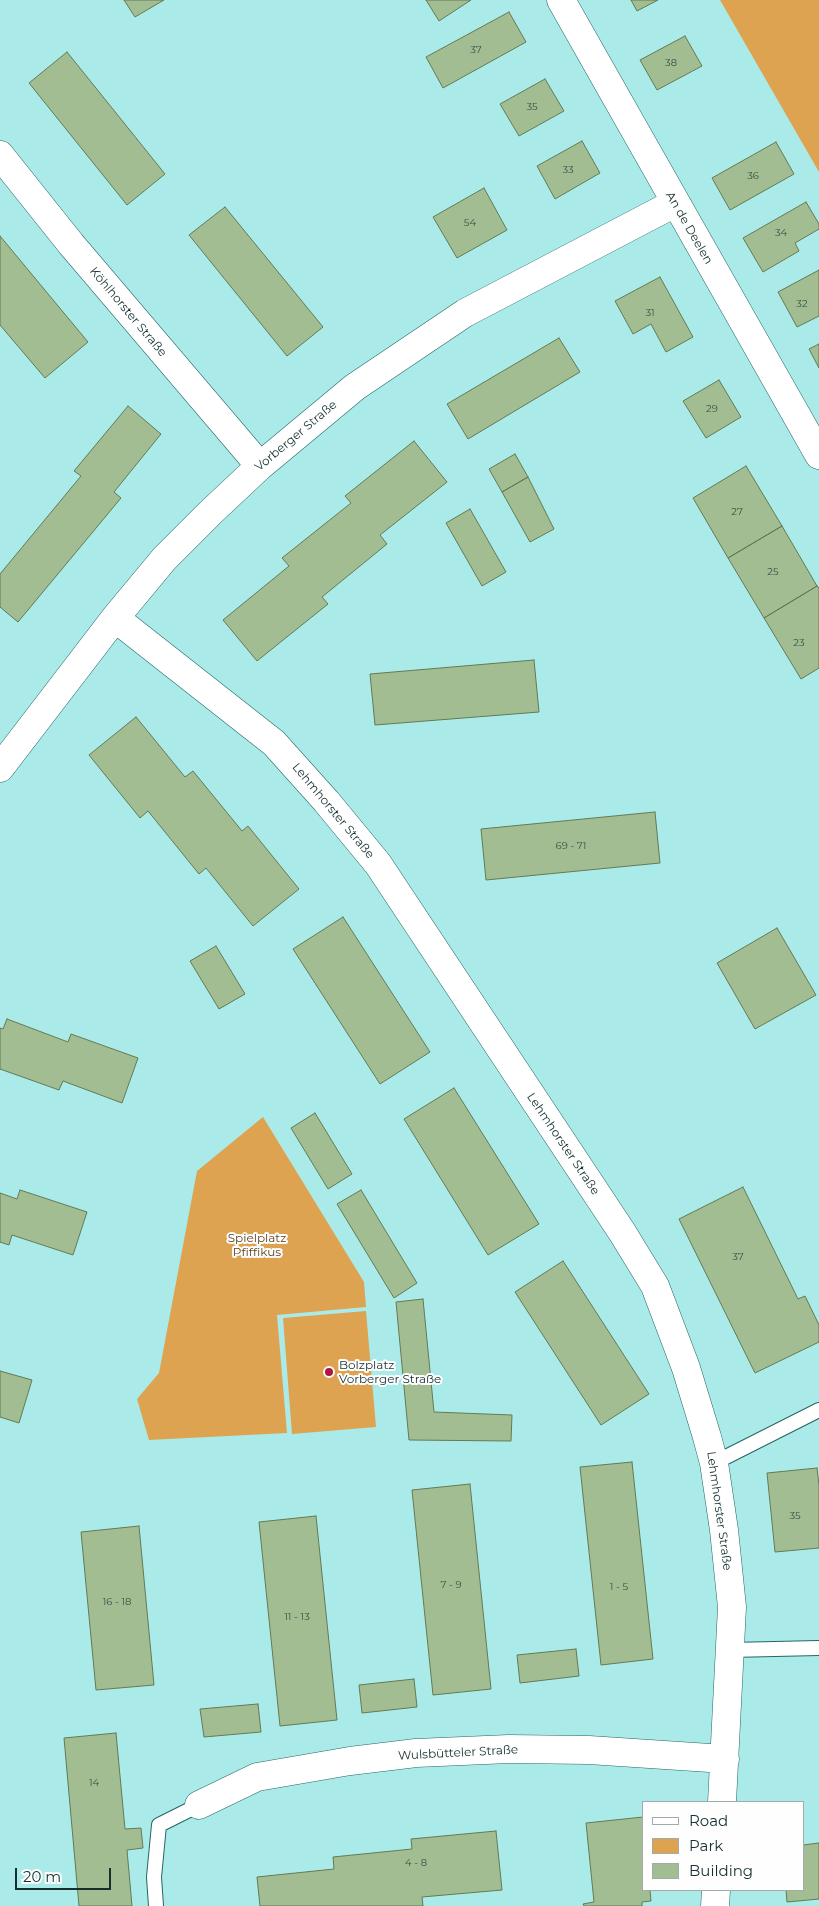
<!DOCTYPE html>
<meta charset="utf-8">
<style>
body{margin:0}
#map{position:relative;width:819px;height:1906px;overflow:hidden;background:#aaebe9;font-family:Montserrat,sans-serif}
canvas{display:block}
.legend{position:absolute;left:642px;top:1801px;width:162px;height:90px;box-sizing:border-box;background:#fefefe;border:1px solid #a1abab;margin:0;padding:6px 9px;list-style:none;font-size:15px;color:#152f2f}
.legend li{display:flex;align-items:center;gap:10px;height:25px}
.legend b{width:25px;border:1px solid #a1abab}
.scale{position:absolute;left:15px;top:1868px;width:96px;height:22px;box-sizing:border-box;border:2px solid #152f2f;border-top:0;padding-left:6px;font-size:15px;line-height:18px;white-space:nowrap;color:#152f2f;-webkit-text-stroke:4px #fefefe;paint-order:stroke}
</style>
<div id="map">
<canvas width="819" height="1906"></canvas>
<ul class="legend">
<li><b style="height:6px;background:#fff"></b>Road</li>
<li><b style="height:14px;background:#dea350"></b>Park</li>
<li><b style="height:14px;background:#a3bd93"></b>Building</li>
</ul>
<div class="scale">20 m</div>
</div>
<script>
const c = document.querySelector('canvas').getContext('2d');
c.lineJoin = 'round';
function paint(path, color) {
  c.fillStyle = color;
  c.fill(path, 'evenodd');
}
function toPath(rows) {
  const path = new Path2D();
  for (const r of rows) {
    path.moveTo(r[0], r[1]);
    for (let i = 2; i < r.length; i += 2) path.lineTo(r[i], r[i + 1]);
  }
  return path;
}
function trace(path, color, width, dash) {
  c.strokeStyle = color;
  c.lineWidth = width;
  c.lineCap = dash ? 'butt' : 'round';
  c.setLineDash(dash || []);
  c.stroke(path);
}
function label(font, color, halo, rows, align = 'center') {
  c.font = font + ' Montserrat,sans-serif';
  c.lineWidth = 4;
  c.setLineDash([]);
  c.textBaseline = 'middle';
  c.strokeStyle = halo;
  c.fillStyle = color;
  for (const [text, x, y, turn = 0] of rows) {
    c.save();
    c.translate(x, y);
    c.rotate((+turn || 0) * Math.PI / 180);
    c.textAlign = isNaN(turn) ? turn : align;
    if (halo) c.strokeText(text, 0, 0);
    c.fillText(text, 0, 0);
    c.restore();
  }
}
paint(toPath([
 [720,0,819,0,819,172],
 [263,1117,364,1282,366,1307,277,1315,287,1433,149,1440,137,1399,159,1373,197,1171],
 [366,1311,376,1427,292,1434,283,1318]
]), '#dea350');
const building = toPath([
 [124,0,164,0,135,17,124,0],
 [426,0,471,0,439,21,426,0],
 [631,0,658,0,637,11,631,0],
 [509,12,526,42,443,88,426,57,509,12],
 [685,36,702,66,657,90,640,60,685,36],
 [67,52,165,174,127,205,29,83,67,52],
 [545,79,564,111,519,136,500,104,545,79],
 [582,141,600,173,555,199,537,166,582,141],
 [776,142,794,174,730,210,712,178,776,142],
 [484,188,507,230,457,258,433,217,484,188],
 [806,202,819,224,819,229,795,243,799,251,763,272,743,238,806,202],
 [225,207,323,327,287,356,189,235,225,207],
 [0,236,88,342,45,378,0,325,0,236],
 [819,270,819,316,797,327,778,292,819,270],
 [660,277,693,337,666,352,651,324,633,334,615,301,660,277],
 [559,338,580,372,468,439,447,404,559,338],
 [819,344,819,368,809,349,819,344],
 [719,380,741,417,706,438,683,401,719,380],
 [128,406,161,434,114,492,121,498,18,622,0,607,0,574,81,476,74,471,128,406],
 [414,441,447,482,380,535,387,544,322,597,328,604,257,661,223,620,289,566,282,558,351,503,345,496,414,441],
 [515,454,528,477,502,492,489,469,515,454],
 [746,466,782,526,728,558,693,498,746,466],
 [528,477,554,529,530,542,502,492,528,477],
 [470,509,506,572,482,586,446,523,470,509],
 [782,526,817,586,764,618,728,558,782,526],
 [817,586,819,588,819,668,801,679,764,618,817,586],
 [534,660,539,712,375,725,370,674,534,660],
 [136,717,185,777,193,771,242,831,248,826,299,889,253,926,206,868,199,874,148,811,140,818,89,755,136,717],
 [655,812,660,863,486,880,481,829,655,812],
 [343,917,430,1052,380,1084,293,949,343,917],
 [777,928,816,995,755,1029,717,963,777,928],
 [216,946,245,994,219,1009,190,961,216,946],
 [7,1019,68,1042,71,1034,138,1058,122,1103,63,1081,59,1090,0,1069,0,1028,3,1029,7,1019],
 [454,1088,539,1224,488,1255,404,1119,454,1088],
 [315,1113,352,1174,328,1189,291,1128,315,1113],
 [743,1187,798,1299,805,1296,819,1325,819,1342,755,1373,679,1219,743,1187],
 [20,1190,87,1212,73,1255,12,1235,9,1245,0,1242,0,1193,17,1199,20,1190],
 [361,1190,417,1283,394,1298,337,1204,361,1190],
 [563,1261,649,1394,601,1425,515,1292,563,1261],
 [423,1299,434,1412,512,1415,511,1441,409,1440,396,1302,423,1299],
 [0,1371,32,1380,19,1423,0,1417,0,1371],
 [632,1462,653,1659,601,1665,580,1467,632,1462],
 [817,1468,819,1485,819,1548,775,1552,767,1473,817,1468],
 [470,1484,491,1689,433,1695,412,1490,470,1484],
 [316,1516,337,1720,280,1726,259,1522,316,1516],
 [139,1526,154,1685,96,1690,81,1532,139,1526],
 [576,1649,579,1676,520,1683,517,1655,576,1649],
 [414,1679,417,1707,362,1713,359,1685,414,1679],
 [258,1704,261,1732,204,1737,200,1709,258,1704],
 [116,1733,125,1829,141,1828,143,1848,127,1850,132,1906,79,1906,64,1738,116,1733],
 [643,1817,643,1890,650,1890,651,1901,642,1902,642,1906,584,1906,583,1904,594,1902,586,1823,643,1817],
 [496,1831,502,1890,422,1897,423,1906,260,1906,257,1877,334,1869,333,1857,412,1849,411,1839,496,1831],
 [819,1843,819,1899,787,1902,786,1890,803,1890,803,1845,819,1843]
]);
paint(building, '#a3bd93');
trace(building, '#627a53', 1);
const lane = toPath([
 [714,1463,819,1410],
 [730,1650,819,1648],
 [156,1906,154,1877,159,1825,199,1805]
]);
const street = toPath([
 [561,0,819,455],
 [0,155,71,244,260,466],
 [115,618,274,743,326,801,378,864,622,1232,655,1286,686,1368,707,1437,714,1463,724,1530,732,1607,722,1802],
 [0,768,115,618,164,559,211,512,260,466,355,387,465,313,675,203],
 [199,1805,257,1777,350,1761,416,1753,509,1749,589,1750,725,1759],
 [715,1906,716,1890]
]);
trace(lane, '#256665', 16);
trace(street, '#256665', 29);
trace(lane, '#fff', 14);
trace(street, '#fff', 28);
for (const [x, y, r, color] of [
 [329,1372,5,"#ac1740"]
]) {
  const dot = new Path2D();
  dot.arc(x, y, r, 0, 2 * Math.PI);
  c.fillStyle = color;
  c.fill(dot);
  trace(dot, '#fefefe', 2);
}
label('10px', '#385248', null, [
 ["37",476,50],
 ["38",671,63],
 ["35",532,107],
 ["33",568,170],
 ["36",753,176],
 ["54",470,223],
 ["34",781,233],
 ["32",802,304],
 ["31",650,313],
 ["29",712,409],
 ["27",737,512],
 ["25",773,572],
 ["23",799,643],
 ["69 - 71",571,846],
 ["37",738,1257],
 ["35",795,1516],
 ["7 - 9",451,1585],
 ["1 - 5",619,1587],
 ["16 - 18",117,1602],
 ["11 - 13",297,1617],
 ["14",94,1783],
 ["4 - 8",416,1863]
]);
label('12px', '#152f2f', '#fefefe', [
 ["An de Deelen",689,228,60],
 ["Köhlhorster Straße",128,312,50],
 ["Vorberger Straße",296,436,-40],
 ["Lehmhorster Straße",333,811,50],
 ["Lehmhorster Straße",563,1144,56],
 ["Lehmhorster Straße",719,1511,82],
 ["Wulsbütteler Straße",458,1753,-3]
]);
label('12px', '#5f431b', '#fefefe', [
 ["Spielplatz",257,1238],
 ["Pfiffikus",257,1252]
]);
label('12px', '#152f2f', '#fefefe', [
 ["Bolzplatz",339,1365],
 ["Vorberger Straße",339,1379]
], 'left');
</script>
